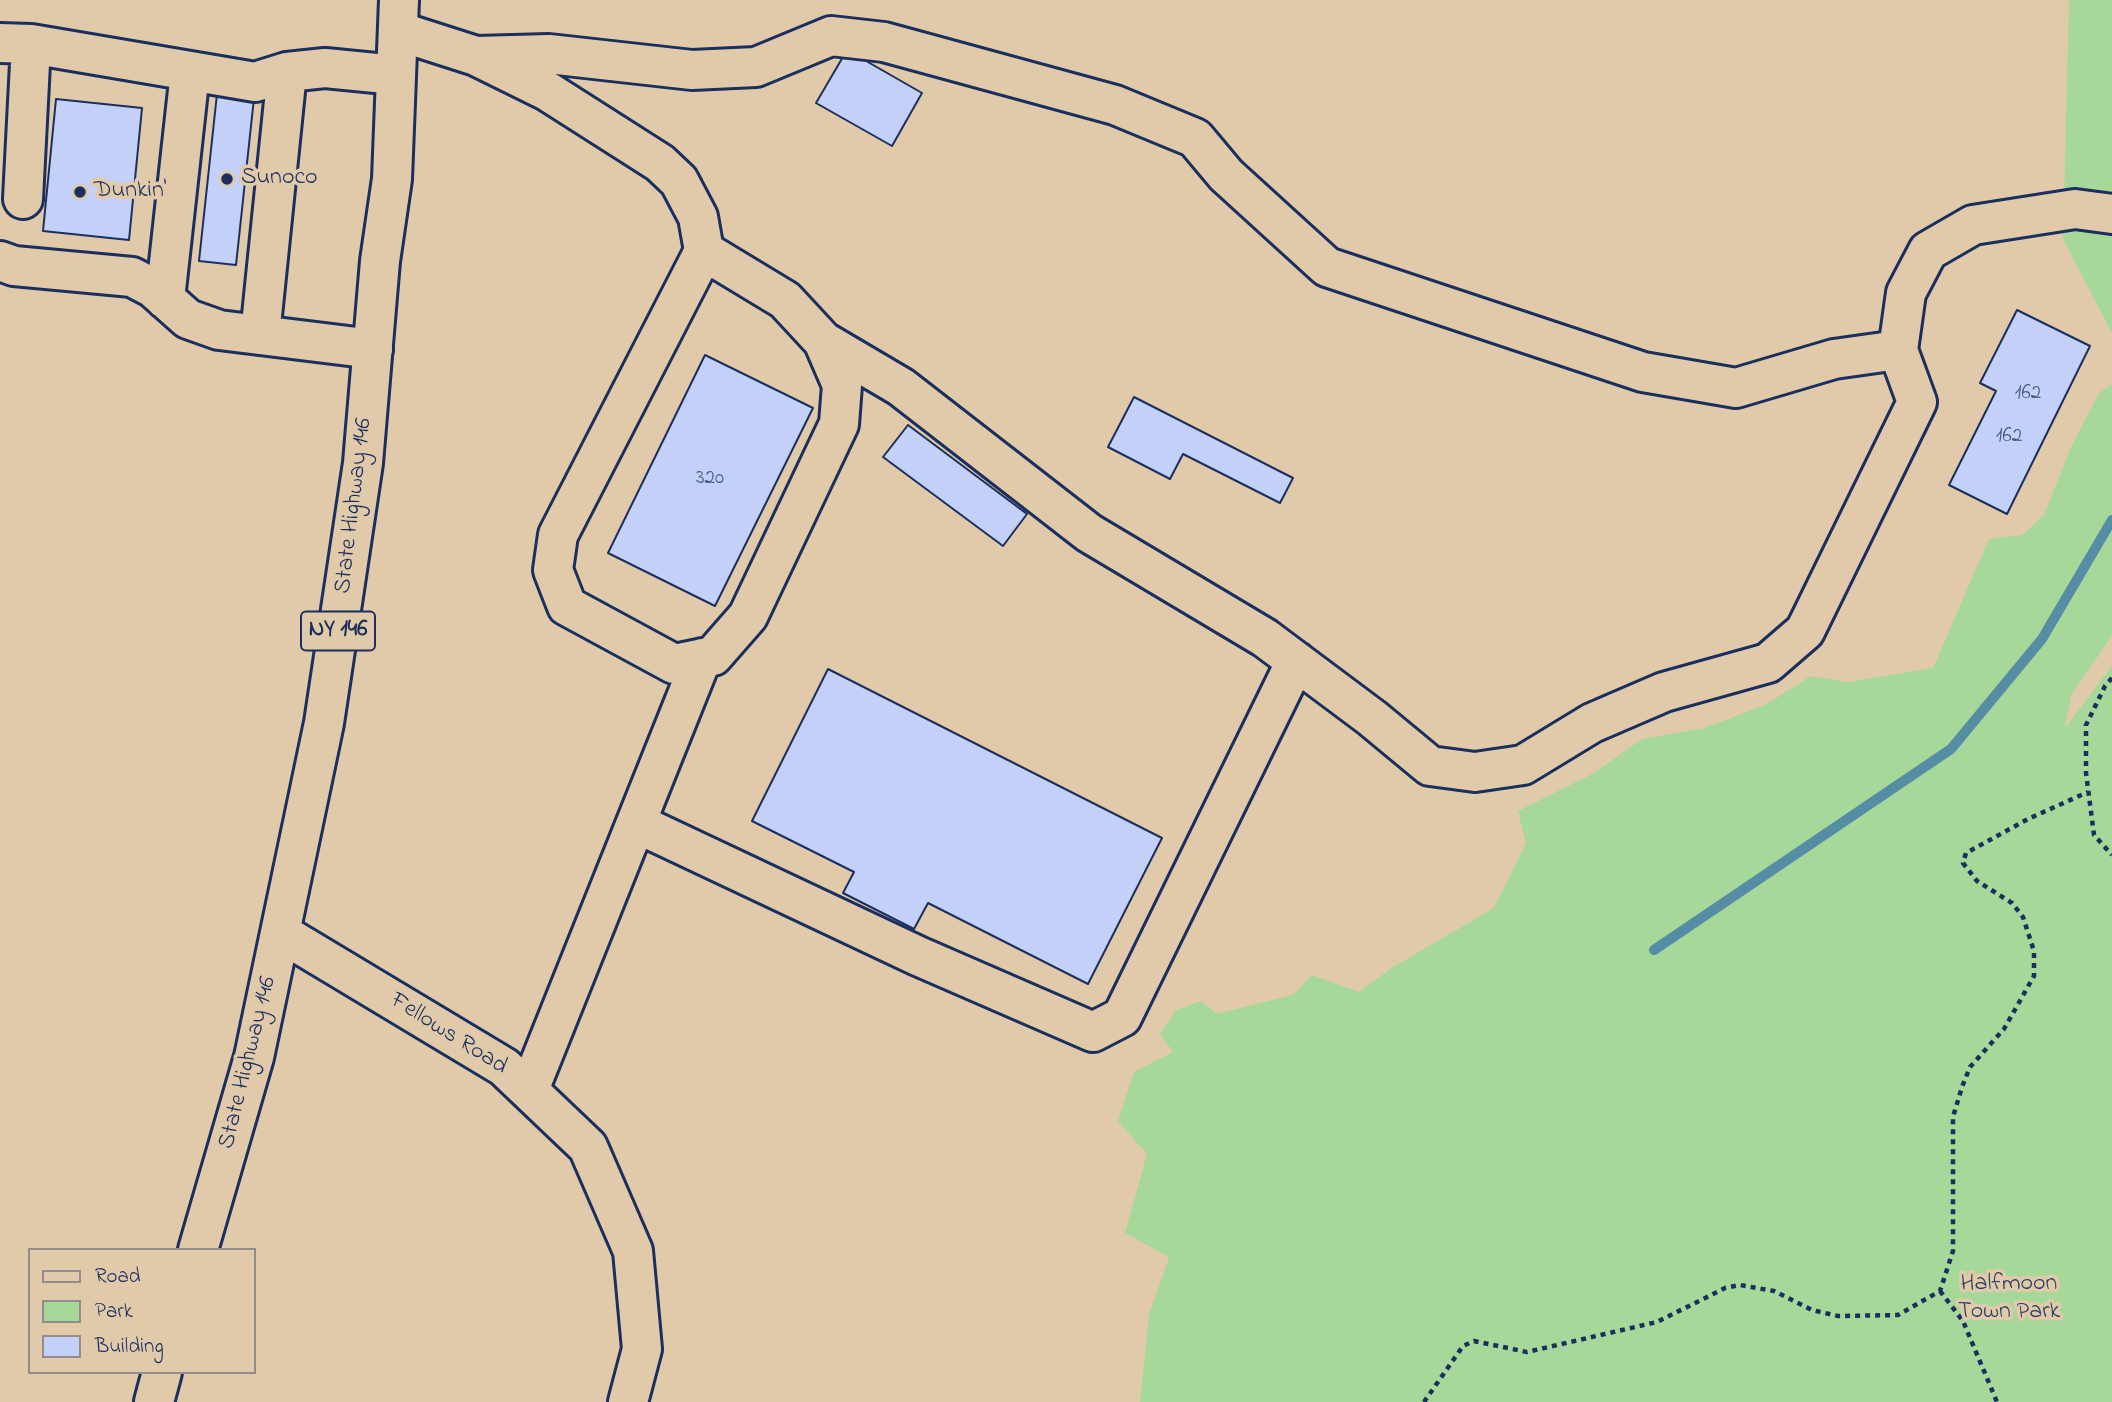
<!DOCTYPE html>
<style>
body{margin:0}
#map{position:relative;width:2112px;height:1402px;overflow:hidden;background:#e1caaa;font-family:"Indie Flower",sans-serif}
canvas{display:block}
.legend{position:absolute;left:28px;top:1248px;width:228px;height:126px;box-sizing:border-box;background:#e1caaa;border:2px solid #928c8c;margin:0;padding:9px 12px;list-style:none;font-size:21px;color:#1b2f5e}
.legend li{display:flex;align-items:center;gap:14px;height:35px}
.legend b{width:35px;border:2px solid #928c8c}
</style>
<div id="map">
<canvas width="2112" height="1402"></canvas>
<ul class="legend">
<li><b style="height:9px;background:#e1caaa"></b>Road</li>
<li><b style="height:19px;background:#a6d89a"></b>Park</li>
<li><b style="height:19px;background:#c3d1f8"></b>Building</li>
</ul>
</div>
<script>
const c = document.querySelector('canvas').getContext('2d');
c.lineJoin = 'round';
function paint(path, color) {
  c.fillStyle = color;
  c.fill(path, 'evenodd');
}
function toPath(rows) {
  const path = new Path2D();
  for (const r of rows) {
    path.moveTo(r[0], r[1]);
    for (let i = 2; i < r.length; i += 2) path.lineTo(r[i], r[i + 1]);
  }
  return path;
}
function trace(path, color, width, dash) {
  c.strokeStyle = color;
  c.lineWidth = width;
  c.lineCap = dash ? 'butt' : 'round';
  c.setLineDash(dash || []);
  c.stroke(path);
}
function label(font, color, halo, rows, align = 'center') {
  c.font = font + ' "Indie Flower",sans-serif';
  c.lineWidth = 7;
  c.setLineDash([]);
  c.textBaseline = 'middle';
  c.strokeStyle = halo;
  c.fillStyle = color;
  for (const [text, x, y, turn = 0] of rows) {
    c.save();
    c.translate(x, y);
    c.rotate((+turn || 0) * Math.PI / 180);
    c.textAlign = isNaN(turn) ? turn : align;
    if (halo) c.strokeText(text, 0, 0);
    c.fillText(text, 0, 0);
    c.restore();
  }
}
paint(toPath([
 [2069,0,2112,0,2112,333,2063,239],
 [2112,384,2112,636,2071,695,2065,728,2112,666,2112,1402,1140,1402,1149,1315,1169,1257,1125,1233,1147,1154,1118,1121,1134,1072,1173,1052,1160,1034,1176,1010,1201,1001,1217,1014,1293,995,1312,975,1359,992,1393,967,1494,908,1526,843,1518,811,1594,773,1642,739,1704,728,1765,705,1811,676,1848,682,1933,668,1989,539,2022,535,2044,515,2072,445,2099,393]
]), '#a6d89a');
trace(toPath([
 [1654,950,1951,749,2042,639,2112,520]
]), '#558da4', 10);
const building = toPath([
 [847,50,922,93,892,146,816,103,847,50],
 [217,94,254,98,236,265,199,261,217,94],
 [56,99,142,108,129,240,43,231,56,99],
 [2017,310,2090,346,2007,514,1949,485,1996,391,1980,383,2017,310],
 [705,355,813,408,715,606,608,553,705,355],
 [1134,397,1293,478,1280,503,1183,454,1170,479,1108,447,1134,397],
 [908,425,1027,514,1003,546,883,457,908,425],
 [828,669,1162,838,1088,984,928,903,914,929,843,893,854,872,752,821,828,669]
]);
paint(building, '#c3d1f8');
trace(building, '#1b2f5e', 2);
const minor = toPath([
 [398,31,476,56,547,91,660,163,679,181,698,217,704,251,558,535,553,570,567,606,674,664,713,656,748,616,839,424,842,385,823,341,785,300,704,251],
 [0,43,31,44,255,82,287,72,325,68,396,75],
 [476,56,549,54,692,70,756,67,831,36,884,42,1115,105,1195,138,1226,175,1327,267,1643,372,1736,388,1834,359,1898,350,1917,402,1805,631,1768,663,1664,692,1592,723,1523,765,1475,772,1430,766,1372,718,1265,638,1089,533,901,387,823,341],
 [23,199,31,44],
 [0,261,14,266,132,277,153,288,188,319,219,330,373,349],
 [165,299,190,72],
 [260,335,287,72],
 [1898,350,1906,293,1928,251,1973,225,2075,209,2112,214],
 [636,823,918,956,1093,1032,1122,1017,1296,661],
 [281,933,504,1067,588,1147,633,1251,642,1349,628,1402],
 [529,1090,702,658]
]);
const major = toPath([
 [198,1250,254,1057,324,723,363,463,380,261,392,179,399,0],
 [154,1402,162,1372]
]);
trace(minor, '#1b2f5e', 44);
trace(major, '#1b2f5e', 44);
trace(toPath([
 [2112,678,2105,686,2086,725,2086,773,2094,835,2112,855],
 [1940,1291,1963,1321,1997,1402],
 [1424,1402,1463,1346,1474,1341,1527,1352,1657,1322,1725,1288,1740,1285,1774,1291,1812,1310,1838,1316,1898,1315,1940,1291,1953,1251,1953,1117,1962,1087,1970,1067,2004,1029,2034,976,2034,951,2023,917,2012,903,1977,881,1963,863,1966,853,2028,819,2088,792]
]), '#1b2f5e', 4.5, [5, 5]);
trace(minor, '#e1caaa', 38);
trace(major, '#e1caaa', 38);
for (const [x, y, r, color] of [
 [227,179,7,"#1b2f5e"],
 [80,192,7,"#1b2f5e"]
]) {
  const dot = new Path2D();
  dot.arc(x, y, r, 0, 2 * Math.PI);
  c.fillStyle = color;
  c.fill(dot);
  trace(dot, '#e1caaa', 2.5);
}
label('21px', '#455884', null, [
 ["162",2028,395],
 ["162",2009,438],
 ["320",710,480]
]);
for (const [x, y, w] of [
 [338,631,74]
]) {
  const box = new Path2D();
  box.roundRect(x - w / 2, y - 19.5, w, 39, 5);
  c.fillStyle = '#e1caaa';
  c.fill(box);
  trace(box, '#1b2f5e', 2);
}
label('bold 23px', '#1b2f5e', null, [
 ["NY 146",338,631]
]);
label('24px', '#1b2f5e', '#e1caaa', [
 ["Sunoco",241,179],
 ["Dunkin'",94,192]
], 'left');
label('24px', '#1b2f5e', '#e1caaa', [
 ["State Highway 146",355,506,-83],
 ["Fellows Road",448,1035,32],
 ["State Highway 146",249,1063,-76]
]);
label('24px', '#294064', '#e1caaa', [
 ["Halfmoon",2009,1285],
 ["Town Park",2009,1313]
]);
</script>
